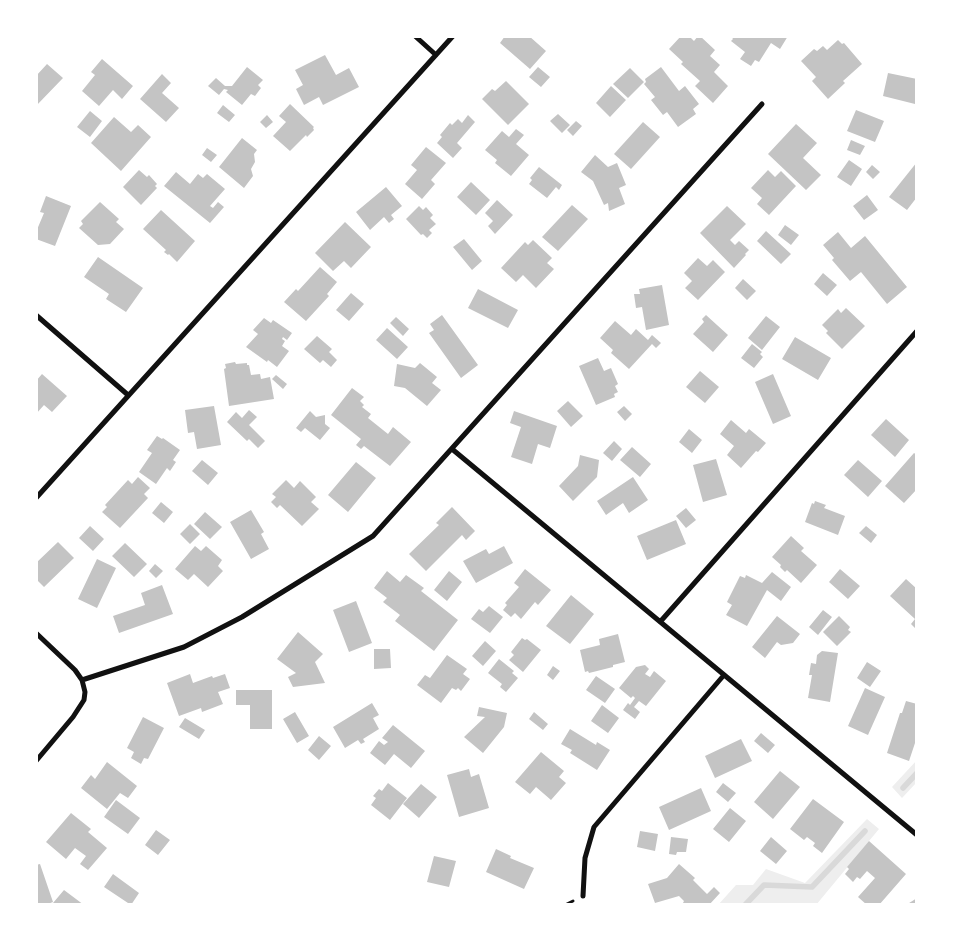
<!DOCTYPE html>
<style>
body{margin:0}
#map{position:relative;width:953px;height:941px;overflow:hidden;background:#fff;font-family:Jost,sans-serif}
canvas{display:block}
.frame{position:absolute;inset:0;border:38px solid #fff;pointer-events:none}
</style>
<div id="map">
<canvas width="953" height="941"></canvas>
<div class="frame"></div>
</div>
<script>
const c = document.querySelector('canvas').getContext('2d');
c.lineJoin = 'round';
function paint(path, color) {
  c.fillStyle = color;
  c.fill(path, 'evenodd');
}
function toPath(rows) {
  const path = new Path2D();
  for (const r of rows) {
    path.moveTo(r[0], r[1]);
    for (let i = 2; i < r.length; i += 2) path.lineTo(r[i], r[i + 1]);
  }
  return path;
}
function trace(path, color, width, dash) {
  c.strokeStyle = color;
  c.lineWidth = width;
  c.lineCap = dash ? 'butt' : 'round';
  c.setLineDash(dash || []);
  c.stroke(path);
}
paint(toPath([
 [917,760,917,782,902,798,892,787],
 [867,819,879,829,816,905,718,905,736,885,753,885,766,869,805,883]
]), '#eee');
trace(toPath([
 [903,788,917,773],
 [745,905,764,885,812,887,865,831]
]), '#d9d9d9', 5.5);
paint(toPath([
 [505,36,529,36,546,51,530,69,500,43],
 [681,36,689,36,694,41,698,36,700,36,715,50,710,56,720,65,714,72,728,86,713,103,695,86,700,81,681,64,683,62,669,49],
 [731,36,788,36,780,49,771,43,759,62,755,60,751,66,740,59,745,52,731,41,733,39],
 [838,40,842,44,844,43,862,64,843,81,845,83,828,99,812,81,816,77,801,61,814,49,817,51,823,46,827,50],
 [325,55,336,75,349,68,359,87,323,105,319,97,304,105,296,89,303,85,295,70],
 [102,59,133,86,122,99,113,90,99,106,82,91,95,75,91,72],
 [47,64,63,78,36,106,36,76],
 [247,67,263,80,258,85,261,88,255,96,251,94,242,105,226,92,228,90,224,89,219,95,208,86,216,78,225,86,232,86],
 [538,67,550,77,541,87,529,77],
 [661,67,679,91,685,86,699,104,693,109,696,114,678,127,667,112,663,115,651,100,655,97,644,84,646,82,645,79],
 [630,68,644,82,628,98,613,84],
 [888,73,917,79,915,104,883,96],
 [162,74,171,83,162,93,179,108,166,122,140,99],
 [506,81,529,104,508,125,482,99,492,89,495,91],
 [611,86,626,100,610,117,596,103],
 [290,104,314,127,313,128,314,130,307,137,306,135,290,151,273,136,286,122,279,116],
 [223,105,235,115,229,122,217,113],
 [856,110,884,121,875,142,847,131],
 [90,111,102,121,90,137,77,127],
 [558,114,570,125,562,133,550,121],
 [267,115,273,122,266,128,260,122],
 [468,115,475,122,457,143,462,148,453,158,437,143,442,137,440,135,450,123,452,125,458,119,462,123],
 [114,117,131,132,138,125,151,137,121,171,91,143],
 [576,121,582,126,573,136,567,130],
 [643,122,660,137,631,169,614,154],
 [796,124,817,143,803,158,821,175,806,190,768,154],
 [516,129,524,135,516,144,529,155,511,176,495,163,497,160,485,150,502,131,509,137],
 [242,138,257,150,254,154,255,162,251,169,253,176,244,188,219,167],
 [851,140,865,146,860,155,847,150],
 [426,147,446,163,431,180,435,184,422,199,405,184,417,170,411,165],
 [207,148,217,155,211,162,202,155],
 [595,155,608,167,617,163,626,185,619,188,625,204,609,211,608,203,604,205,593,181,581,172],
 [849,160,862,169,851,186,837,177],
 [917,162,917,197,907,210,889,197],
 [872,165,880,172,873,179,866,172],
 [539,167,562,185,559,190,556,187,547,198,529,184,532,180,530,178],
 [139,170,147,177,149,175,157,184,155,186,157,188,141,205,123,187],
 [768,170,775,177,781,171,796,186,769,215,757,204,762,198,751,188],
 [176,172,190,184,198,174,203,178,207,174,225,189,210,206,213,208,218,202,224,207,210,223,164,186],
 [471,182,490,200,476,215,457,197],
 [386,187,402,206,391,215,394,219,389,223,384,217,370,230,356,212],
 [867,195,878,210,864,220,853,206],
 [46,196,71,206,55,246,36,239,36,232,44,213,40,212],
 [497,200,513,215,495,234,488,226,493,221,485,213],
 [100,202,119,219,116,222,124,229,110,244,98,245,79,228,83,224,81,221],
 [572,205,588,219,558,251,542,237],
 [419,206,423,210,426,207,433,215,430,218,436,224,429,230,432,233,427,238,423,234,421,235,406,219],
 [727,206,746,224,730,240,735,245,739,241,749,250,745,254,746,255,734,268,700,233],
 [161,210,195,241,177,262,169,254,168,255,164,252,166,250,143,229],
 [345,222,371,247,351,268,344,261,333,271,315,253],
 [785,225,799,235,791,245,778,235],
 [766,231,791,254,781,264,757,241],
 [838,232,851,248,865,236,907,287,887,304,861,272,850,281,832,260,834,258,823,245],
 [464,239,482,261,472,270,453,247],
 [533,240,552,258,547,263,554,269,536,288,523,275,516,282,501,268,525,242,528,245],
 [98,257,143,288,126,312,106,299,109,294,84,277],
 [698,258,707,266,713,260,725,272,698,300,685,288,692,281,684,273],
 [320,267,337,282,327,294,329,296,306,321,284,302,296,289,298,291],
 [823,273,837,285,827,296,814,284],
 [743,279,756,291,747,300,735,288],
 [662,285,669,325,646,330,642,307,636,308,634,294,640,294,639,289],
 [478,289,518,310,508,328,468,308],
 [351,293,364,304,349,321,336,310],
 [846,308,865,326,842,349,826,333,828,331,822,325,838,309,841,313],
 [442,315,478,365,461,378,429,333,434,330,430,324],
 [706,315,728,335,713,352,693,334,704,322,702,319],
 [766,316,780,327,762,350,748,338],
 [396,317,409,329,403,336,390,323],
 [264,318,271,323,273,320,292,333,287,340,283,337,282,339,285,341,282,346,289,351,277,367,268,360,267,362,246,347,258,334,253,330],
 [615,321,631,335,636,329,648,340,652,335,661,343,656,348,652,344,629,369,611,353,613,350,600,338],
 [387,328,408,347,397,359,376,340],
 [317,336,332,349,329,352,337,360,331,367,323,360,320,363,304,349],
 [795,337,831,358,818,380,782,359],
 [752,344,762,352,760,354,763,357,754,368,741,358],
 [598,358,604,371,611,368,618,384,615,386,618,392,614,394,615,397,596,405,579,366],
 [235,362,236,364,247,363,247,365,249,365,251,375,260,374,261,379,270,377,274,399,229,406,224,369,226,368,225,364],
 [420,363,437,377,432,383,441,390,427,406,405,388,394,386,397,364,415,368],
 [700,371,719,387,705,403,686,387],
 [42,374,67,396,52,412,44,405,36,414,36,381],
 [773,374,791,416,773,424,755,382],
 [276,375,287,384,283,389,272,379],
 [352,388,364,397,360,401,364,405,362,407,371,414,368,418,388,434,393,427,411,442,390,466,364,446,361,449,356,445,361,439,331,415],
 [568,401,583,416,571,427,557,411],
 [214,406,221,445,197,449,194,432,188,433,185,410],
 [624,406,632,414,625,421,617,412],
 [249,410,257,417,249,425,265,441,258,448,249,439,247,441,227,422,236,412,242,418],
 [310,411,316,417,325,415,325,424,330,428,320,440,305,428,301,432,296,428],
 [514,411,557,426,550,448,538,444,532,464,511,457,521,427,510,423],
 [886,419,909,440,895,457,871,435],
 [731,420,746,433,749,429,766,443,758,452,756,451,741,468,727,455,734,446,720,434],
 [689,429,702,440,692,453,679,442],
 [157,436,162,439,163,438,180,450,173,460,176,462,170,471,167,468,156,484,139,472,152,453,147,450],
 [614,441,622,449,612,461,603,453],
 [632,447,651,464,640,477,620,460],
 [914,453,917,455,917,489,904,503,885,486],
 [580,455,599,460,597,477,573,501,559,486,578,466],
 [716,459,727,495,703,502,693,465],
 [202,460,218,473,208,485,192,471],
 [858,460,882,481,868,497,844,475],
 [356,462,376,478,348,512,328,495],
 [138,477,150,488,144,494,148,498,120,528,102,512,107,507,105,505,128,480,132,484],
 [633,477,648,500,629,513,623,503,606,515,597,501],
 [286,480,294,488,300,481,316,497,311,502,319,509,302,526,280,505,277,508,271,502,276,497,272,494],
 [815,501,826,505,824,508,845,516,838,535,805,522,812,503,814,504],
 [161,502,173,512,164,523,152,513],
 [452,507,475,531,466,540,462,535,426,571,409,554,439,525,436,523],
 [686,508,696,520,686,528,676,516],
 [251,510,264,532,261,534,269,549,251,559,230,522],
 [205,512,222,527,210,539,194,524],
 [676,520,686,544,647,560,637,536],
 [190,524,200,534,190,544,180,534],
 [90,526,104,539,93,551,79,538],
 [866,526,877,535,871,543,859,533],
 [791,536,804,548,801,551,817,565,801,583,787,570,785,572,780,567,781,565,772,557],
 [58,542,74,558,44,587,36,579,36,563],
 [125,543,147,564,134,577,112,556],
 [195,546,201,551,206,546,222,560,218,566,223,571,208,587,194,574,188,580,175,569],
 [504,546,513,563,476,583,463,561,486,549,489,554],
 [97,559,116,568,97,608,78,599],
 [155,564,163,571,156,578,149,571],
 [525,569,551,590,538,605,535,602,521,619,515,613,511,617,503,610,507,605,505,603,519,587,514,583],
 [840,569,860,586,848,599,829,582],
 [387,571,400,582,406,575,424,588,421,591,458,620,434,651,395,621,400,615,383,602,387,598,374,588],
 [449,571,462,582,447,601,434,590],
 [772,572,791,587,781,601,767,590,747,626,726,615,732,605,727,602,740,576,745,578,746,575,762,583],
 [906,579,917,589,916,629,911,624,915,619,890,596],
 [162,585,173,614,119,633,113,616,145,605,141,593],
 [571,595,594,614,570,644,546,626],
 [356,601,372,643,349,652,333,610],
 [489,606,503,617,490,633,471,619,479,609,483,612],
 [823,610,832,617,818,635,809,627],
 [777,616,800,634,793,643,781,645,777,642,765,658,752,647],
 [839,616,850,627,848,630,851,632,837,646,823,632],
 [298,632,323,654,315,662,325,683,293,687,288,677,296,673,277,659],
 [618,634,625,662,613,665,613,667,589,673,588,671,585,672,580,650,600,645,599,639],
 [522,638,525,640,527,639,541,650,523,672,509,660,514,655,511,652],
 [485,641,496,651,483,666,472,656],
 [374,649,390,649,391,668,374,669],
 [822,651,838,653,830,702,808,698,812,675,809,675,811,663,816,664,817,655],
 [447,655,467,669,463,674,470,679,461,691,458,688,456,690,452,688,441,703,417,685,425,675,430,678],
 [499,659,514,671,512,673,518,678,506,692,500,687,502,684,488,673],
 [867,662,881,671,870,687,857,678],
 [645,665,649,669,645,674,650,677,654,671,666,681,646,706,639,701,634,707,640,712,635,719,623,710,628,703,630,705,635,698,633,696,631,698,619,688,636,667],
 [553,666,560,671,553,680,547,675],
 [190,674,193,683,212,676,213,678,225,674,230,688,218,692,223,704,202,712,201,708,179,716,167,683],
 [596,676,615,689,605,703,586,690],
 [865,688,885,697,868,735,848,726],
 [236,690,272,690,272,729,250,729,250,705,236,705],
 [906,701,917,704,917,737,909,761,887,753,900,713,902,713],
 [372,703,379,715,373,718,379,729,363,739,365,742,361,744,358,740,345,748,333,727],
 [602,705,619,718,608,733,591,721],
 [479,707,507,713,504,727,483,753,464,737,485,717,477,716],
 [295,712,309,736,297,743,283,719],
 [534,712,548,724,543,730,529,719],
 [143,717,164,728,148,759,144,758,141,764,131,758,134,752,127,748],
 [185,718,205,730,199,739,179,727],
 [393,725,425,751,411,768,394,754,385,765,370,753,379,741,384,745,388,742,382,738],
 [570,729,596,745,597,742,610,750,597,770,570,753,572,750,561,744],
 [761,733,775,745,768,753,754,741],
 [319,736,331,746,319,760,308,750],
 [741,739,752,761,715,778,705,756],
 [541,752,564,771,559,777,566,783,551,800,536,787,530,794,515,782],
 [107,762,137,786,128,798,120,793,107,809,81,788,91,775,95,779],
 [469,769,471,777,479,774,489,808,459,817,447,775],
 [780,771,800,787,773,819,754,802],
 [388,783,407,798,390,820,371,805,376,798,373,796,379,789,382,791],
 [723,783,736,793,728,802,716,792],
 [421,784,437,797,419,818,403,804],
 [701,788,711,811,669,830,659,807],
 [813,799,844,822,822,853,813,846,815,843,807,837,804,840,790,829],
 [116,800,140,818,128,834,104,817],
 [730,808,746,821,729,842,713,829],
 [71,813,91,829,88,832,107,848,88,870,80,864,86,856,75,848,66,859,46,842],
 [156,830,170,840,158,855,145,845],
 [640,831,658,834,655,851,637,847],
 [671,837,688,839,686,852,677,852,676,855,669,854],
 [771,837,787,851,776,864,760,851],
 [869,841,906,874,879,905,867,905,858,897,875,878,867,871,860,879,857,877,853,882,845,874,849,869,847,867],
 [496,849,511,856,510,858,534,868,524,889,486,872],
 [434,856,456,861,449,887,427,882],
 [40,864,53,902,45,905,36,905,36,865],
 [679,864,695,878,693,880,707,894,714,887,720,893,709,905,682,905,684,901,679,896,655,903,648,884,667,878],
 [113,874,139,893,131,905,104,887],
 [64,890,84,905,55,905,53,903],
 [917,898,917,905,906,905]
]), '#c4c4c4');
trace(toPath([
 [565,905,573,901]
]), '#111', 3);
trace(toPath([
 [415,36,436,55],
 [36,315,128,395],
 [452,449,917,835],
 [36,498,453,36],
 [660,622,917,331],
 [36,633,75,670,82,680,85,692,84,700,73,717,36,761],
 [82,680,184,647,242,617,373,536,762,104],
 [583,896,585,858,594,827,724,675]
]), '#111', 5);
</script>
